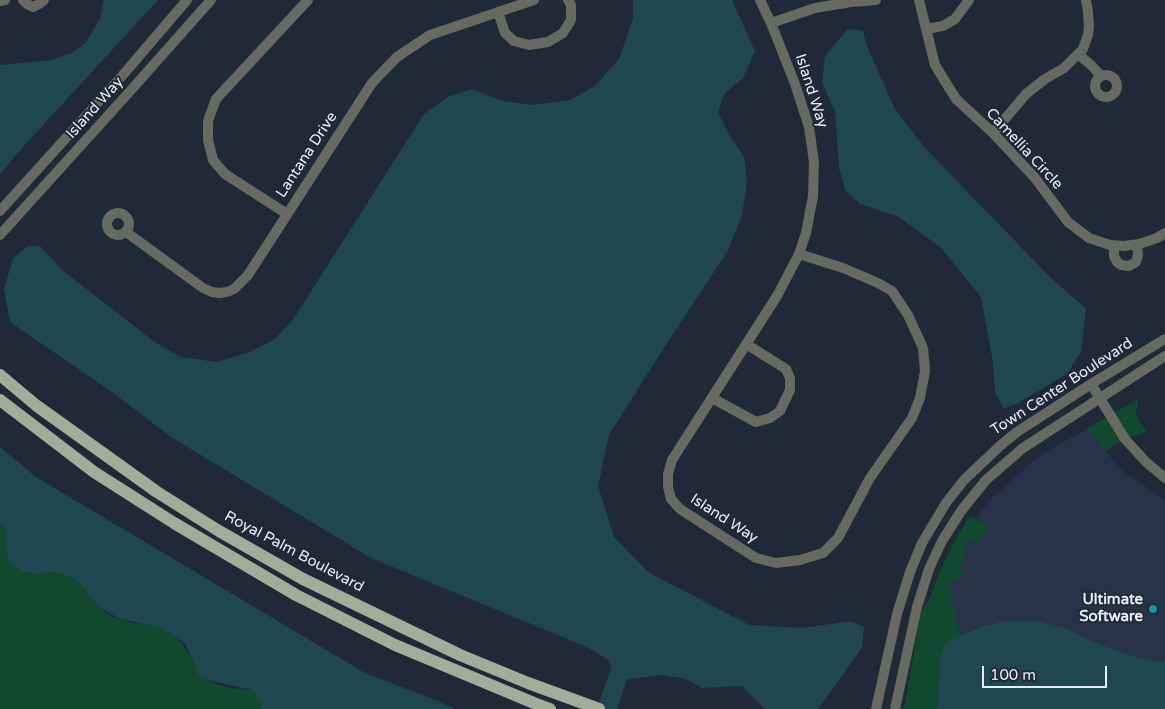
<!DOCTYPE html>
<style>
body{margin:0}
#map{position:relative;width:1165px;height:709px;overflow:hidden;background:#1f2938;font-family:"Varela Round",sans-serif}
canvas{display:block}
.scale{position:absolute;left:982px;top:666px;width:125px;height:22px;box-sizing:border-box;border:2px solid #e7edf7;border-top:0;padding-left:6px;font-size:15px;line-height:18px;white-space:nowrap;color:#e7edf7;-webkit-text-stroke:4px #1f2938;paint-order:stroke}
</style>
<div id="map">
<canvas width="1165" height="709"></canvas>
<div class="scale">100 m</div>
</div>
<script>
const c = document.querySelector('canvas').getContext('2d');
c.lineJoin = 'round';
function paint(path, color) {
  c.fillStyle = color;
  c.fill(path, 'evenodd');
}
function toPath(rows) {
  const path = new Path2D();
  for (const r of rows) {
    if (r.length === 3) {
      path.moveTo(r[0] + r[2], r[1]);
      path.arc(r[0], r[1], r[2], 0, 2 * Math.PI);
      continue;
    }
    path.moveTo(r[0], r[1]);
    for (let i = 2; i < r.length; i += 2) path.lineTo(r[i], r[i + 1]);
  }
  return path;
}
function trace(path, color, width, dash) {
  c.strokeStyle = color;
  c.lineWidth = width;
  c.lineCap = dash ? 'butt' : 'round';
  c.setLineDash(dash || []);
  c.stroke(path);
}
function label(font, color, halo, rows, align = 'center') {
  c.font = font + ' "Varela Round",sans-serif';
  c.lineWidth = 4;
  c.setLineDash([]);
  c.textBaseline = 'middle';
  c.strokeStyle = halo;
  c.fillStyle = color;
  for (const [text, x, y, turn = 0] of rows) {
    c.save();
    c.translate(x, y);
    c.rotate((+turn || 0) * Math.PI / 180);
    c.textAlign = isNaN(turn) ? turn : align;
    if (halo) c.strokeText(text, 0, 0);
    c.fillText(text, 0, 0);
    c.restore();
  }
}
paint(toPath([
 [1085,430,1093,433,1105,451,1123,471,1165,500,1165,662,1157,662,1135,657,1091,641,1068,629,1004,621,985,626,961,635,952,602,953,591,951,581,963,577,965,574,959,572,969,539,988,526,976,519,991,499,1038,457]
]), '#273348');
paint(toPath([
 [1138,399,1136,415,1147,432,1125,439,1105,451,1093,433,1085,430],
 [970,516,989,526,978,542,969,539,959,572,966,574,963,577,951,581,953,591,952,602,961,635,953,638,940,654,938,709,904,709,920,618,924,607,930,598,940,571,953,544],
 [0,521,5,529,6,540,5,551,8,558,24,572,34,574,54,572,71,577,82,583,102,610,113,617,133,623,158,625,171,633,182,643,198,671,206,679,215,684,229,688,249,690,253,691,260,698,261,709,0,709]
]), '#114930');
paint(toPath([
 [104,0,158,0,22,148,0,174,0,65,52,60,71,53,86,43,100,18],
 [633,0,732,0,755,51,743,78,724,94,718,112,728,133,744,157,747,181,742,216,727,252,660,354,609,435,598,486,614,537,648,572,749,625,802,628,851,621,864,627,862,648,818,709,765,709,742,686,702,688,686,679,663,675,627,679,617,709,597,709,611,668,610,664,608,660,589,648,371,558,171,437,112,392,10,322,4,289,13,258,28,246,40,246,62,270,156,343,181,357,217,362,250,352,275,339,294,318,424,114,450,96,472,89,502,101,533,105,570,100,595,86,619,59,633,19],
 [848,29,863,31,867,46,895,109,925,148,1048,275,1086,309,1081,352,1067,374,1018,403,1004,409,995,392,993,362,981,297,941,248,899,217,860,204,845,190,839,168,835,111,822,83,825,56],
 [0,447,36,477,365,673,438,701,455,709,261,709,260,701,252,690,200,678,185,643,160,627,120,619,99,607,79,582,71,577,54,572,35,574,24,572,15,567,8,558,5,550,6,540,5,529,0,521],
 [1004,621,1042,622,1068,629,1091,641,1135,657,1157,662,1165,662,1165,709,938,709,940,654,945,645,953,638,985,626]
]), '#20474f');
trace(toPath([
 [23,0,27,4,33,7,39,4,44,0],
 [760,0,771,23,795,84,809,127,814,162,813,196,806,233,799,254,777,296,672,460,668,474,668,487,671,499,680,509,756,558,776,563,800,560,823,553,838,538,870,478,912,418,920,398,925,371,923,348,908,315,892,291,878,283,843,268,799,254],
 [919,0,935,65,956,99,993,133,1035,178,1068,222,1089,238,1110,245,1124,246,1139,244,1157,238,1165,233],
 [0,1,5,0],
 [498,12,505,33,514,41,529,45,548,42,563,33,571,20,571,5,568,0],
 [771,23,815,8,851,2,876,0],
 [926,29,943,26,955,19,969,0],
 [1078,54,1092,66,1101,76],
 [1106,86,11],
 [993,133,1026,94,1045,79,1064,68,1083,49,1088,35,1089,27,1088,12,1086,0],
 [0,211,122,76,187,0],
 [118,224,11],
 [287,214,225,174,213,160,208,140,208,121,216,99,308,0],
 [126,232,203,288,212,292,219,293,227,292,234,289,248,275,372,83,397,57,430,35,534,0],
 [0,235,132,89,211,0],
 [1114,245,1114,256,1117,262,1121,265,1129,266,1136,262,1138,255,1137,245],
 [1091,384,1125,439,1146,462,1165,478],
 [712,398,756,422,770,418,780,411,790,390,790,378,786,369,746,344],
 [876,709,897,614,910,572,922,543,946,503,964,480,1001,445,1017,432,1091,384,1165,339],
 [895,709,917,607,929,569,942,541,961,511,986,480,1023,448,1165,356]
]), '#666a61', 10);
trace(toPath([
 [0,375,37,406,157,492,219,531,303,579,460,655,528,683,599,709],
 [0,400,94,472,174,523,296,595,395,645,534,703,550,709]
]), '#a3ab99', 12);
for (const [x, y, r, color] of [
 [1153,609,5,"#0f9aa8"]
]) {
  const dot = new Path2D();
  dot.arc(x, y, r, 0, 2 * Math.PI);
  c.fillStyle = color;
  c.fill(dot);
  trace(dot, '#1f2938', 2);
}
label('15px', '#e7edf7', '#1f2938', [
 ["Island Way",811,91,72],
 ["Island Way",95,108,-48],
 ["Camellia Circle",1024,149,47],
 ["Lantana Drive",307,155,-57],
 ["Town Center Boulevard",1062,387,-33],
 ["Island Way",724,519,33],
 ["Royal Palm Boulevard",294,552,28]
]);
label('bold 15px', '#e7edf7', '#1f2938', [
 ["Ultimate",1143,600],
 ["Software",1143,617]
], 'right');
</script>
